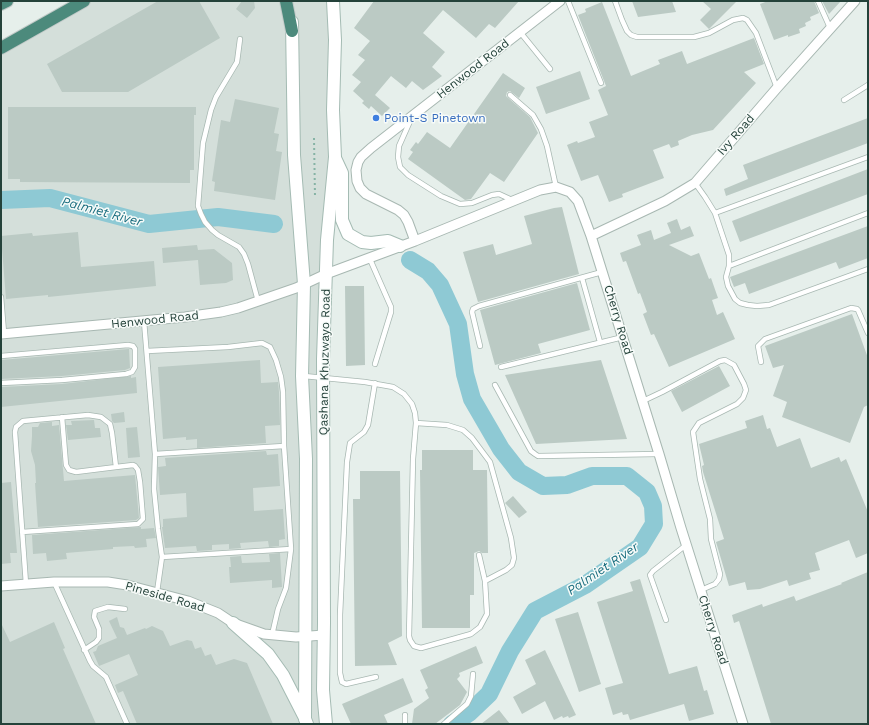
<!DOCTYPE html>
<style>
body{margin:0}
#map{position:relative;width:869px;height:725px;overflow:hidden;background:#e6efeb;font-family:"Work Sans",sans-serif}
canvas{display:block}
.frame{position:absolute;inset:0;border:2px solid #24423a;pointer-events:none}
</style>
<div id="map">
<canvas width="869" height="725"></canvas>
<div class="frame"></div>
</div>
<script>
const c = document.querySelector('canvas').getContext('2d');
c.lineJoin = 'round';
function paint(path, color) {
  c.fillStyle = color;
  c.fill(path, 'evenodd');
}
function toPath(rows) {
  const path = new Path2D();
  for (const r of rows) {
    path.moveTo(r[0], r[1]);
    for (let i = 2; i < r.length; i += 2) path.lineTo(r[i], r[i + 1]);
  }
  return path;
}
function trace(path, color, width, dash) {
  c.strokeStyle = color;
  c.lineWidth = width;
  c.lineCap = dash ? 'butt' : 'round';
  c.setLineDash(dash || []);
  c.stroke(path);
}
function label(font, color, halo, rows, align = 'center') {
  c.font = font + ' "Work Sans",sans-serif';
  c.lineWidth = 3;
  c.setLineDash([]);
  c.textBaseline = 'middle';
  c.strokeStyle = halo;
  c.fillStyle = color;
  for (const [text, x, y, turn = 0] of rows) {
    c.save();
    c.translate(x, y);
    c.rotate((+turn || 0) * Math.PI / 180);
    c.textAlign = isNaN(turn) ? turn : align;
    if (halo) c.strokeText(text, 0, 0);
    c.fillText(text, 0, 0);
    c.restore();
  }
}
paint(toPath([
 [84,1,332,1,326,724,1,724,1,48]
]), '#d4dfda');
trace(toPath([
 [1,200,50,198,149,224,218,217,274,224],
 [410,260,428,271,440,285,458,324,465,374,472,399,501,449,519,472,543,486,567,485,592,476,627,476,647,492,653,506,654,524,640,547,585,585,535,611,510,651,489,694,469,713,452,724]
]), '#8ec9d4', 18);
paint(toPath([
 [158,1,199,1,220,38,128,92,62,92,47,64],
 [242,1,254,1,255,8,247,18,236,9],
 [374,1,519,1,495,28,489,24,476,38,443,10,423,33,445,52,432,67,442,76,423,90,412,81,406,88,391,76,375,95,390,108,382,116,371,106,369,109,362,103,364,101,353,91,361,82,352,75,365,60,358,55,370,41,354,28],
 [632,1,672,1,676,12,638,17],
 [702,1,737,1,709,29,700,20,711,9],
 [768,1,814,1,819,13,810,17,811,20,805,23,806,26,799,29,800,33,788,37,788,35,774,40,760,4],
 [822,1,841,1,829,14],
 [602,2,631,76,660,64,658,60,682,51,687,64,754,38,764,64,744,72,756,83,713,130,692,135,678,141,679,145,671,148,669,144,653,150,664,178,622,194,623,197,609,202,598,175,581,181,567,145,577,141,578,143,595,137,589,122,608,115,598,90,606,86,578,15,586,12,585,9],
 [580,71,590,99,546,114,536,87],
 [503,73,525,88,519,98,510,91,507,92,506,96,530,117,538,133,504,182,490,173,471,199,465,200,408,159,413,152,410,150,416,142,418,144,427,132,450,148],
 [235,99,279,108,274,133,279,134,276,151,282,152,275,200,214,191,215,182,212,181,221,120,230,122],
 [8,107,196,107,196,115,194,115,194,170,190,170,190,183,20,182,20,179,8,179],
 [868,118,868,143,726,196,724,189,748,179,743,165],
 [868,169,868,194,740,242,732,221],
 [562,207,579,274,478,302,463,252,493,244,496,255,532,244,524,216,554,208],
 [677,219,681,230,690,226,694,236,669,245,691,256,699,253,709,279,711,278,718,298,712,300,717,315,723,312,735,339,669,367,654,334,651,335,643,314,647,312,640,293,638,294,626,261,623,262,620,253,641,245,637,235,651,230,654,240,671,233,667,223],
 [868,226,868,258,839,269,836,262,749,294,745,283,734,287,730,277],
 [78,232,81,267,154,261,156,286,48,297,48,295,6,299,1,236,32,233,33,236],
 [197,245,198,250,214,249,232,263,233,280,226,283,200,285,198,260,163,263,162,248],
 [577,283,590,330,538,344,541,353,495,365,480,310],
 [345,286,364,286,365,365,346,366],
 [852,314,868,358,868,405,864,407,850,443,782,417,787,402,773,396,784,365,773,368,765,346],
 [129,349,130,368,125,370,62,376,1,379,1,360],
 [260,360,261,383,278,382,279,392,280,425,265,426,266,443,197,448,197,439,186,440,186,437,163,439,158,367],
 [601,360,627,439,536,444,505,375],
 [719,366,730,386,682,412,671,391],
 [131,376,131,378,136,377,137,393,1,407,1,387,62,384],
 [124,412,125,422,114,423,112,421,111,414],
 [763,415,767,429,770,428,777,447,800,438,811,468,839,457,841,462,846,459,868,512,868,553,856,558,849,540,815,553,820,570,809,573,811,579,789,586,787,580,760,589,747,590,745,582,729,586,716,542,724,539,703,472,702,466,704,465,699,444,747,428,745,421],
 [94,420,95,428,100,428,101,437,68,440,66,425,72,425,71,421],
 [52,422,52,426,59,425,64,481,135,475,139,518,136,520,38,527,35,483,36,483,35,465,31,451,32,436,32,427,38,427,40,423],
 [137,427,140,457,128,458,126,428],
 [422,450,473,450,473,470,487,470,488,553,482,553,479,551,474,553,474,595,470,595,470,628,422,628,420,470,422,470],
 [266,451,267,455,278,454,280,486,253,488,254,511,283,509,285,539,279,540,279,546,269,547,268,541,240,543,241,548,229,549,229,544,212,545,212,550,197,551,196,546,165,548,162,527,163,527,163,519,187,517,186,493,160,495,158,467,166,466,165,458],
 [360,471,400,471,402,636,388,643,397,665,355,666,353,499,360,499],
 [11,482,17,553,10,553,11,563,1,564,1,483],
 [513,496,527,512,519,518,505,503],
 [141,527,141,529,154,528,156,538,146,539,147,547,135,548,134,546,113,547,113,549,66,553,67,559,47,561,46,553,33,554,32,535],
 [280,553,282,587,272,588,272,580,230,583,229,567,231,567,230,557,241,556,242,563,270,562,269,554],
 [868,572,868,724,771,724,739,621,734,623,732,615,762,604,763,607,794,596,796,601,842,584,841,583],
 [640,579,669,674,697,666,704,691,707,690,714,714,689,721,684,704,630,720,628,714,623,715,622,712,613,715,605,688,623,683,597,602,633,591,630,582],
 [578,612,601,684,579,692,555,619],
 [117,617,120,627,124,628,127,635,145,628,146,629,152,626,163,631,170,646,187,640,192,641,195,649,201,647,205,656,211,654,216,665,234,659,247,663,273,724,137,724,123,691,118,693,115,685,138,675,129,654,99,666,93,652,96,651,98,646,117,638,109,621],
 [54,622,65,648,63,649,96,724,1,724,1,623,10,642],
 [476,646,483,663,459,673,460,676,457,679,467,692,460,705,435,724,412,724,414,709,429,698,425,690,428,688,420,670],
 [545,650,576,715,569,718,568,716,563,718,562,716,554,720,545,701,522,714,513,697,536,684,525,660],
 [403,678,413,702,384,715,388,724,351,724,342,704],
 [499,710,510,724,481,724]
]), '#bbcac4');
const service = toPath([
 [568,1,601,83],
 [615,1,622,20,627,31,631,35,637,37,694,37,709,33,733,20,743,18,747,20,756,33,777,88],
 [818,1,831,30],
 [520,32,550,69],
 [240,39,237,62,216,97,211,110,203,143,198,206,201,214,205,222,212,230,218,235,239,247,244,254,248,264,258,301],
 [510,95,533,115,541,129,547,146,556,187],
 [844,100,868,85],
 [411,119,399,146,398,157,400,167,408,175,441,196,460,204,472,203,492,195,499,194,512,200],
 [695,183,705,197,715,213,729,255,729,266,726,277,728,286,735,299,740,303,748,305,757,306,769,305,868,269],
 [715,213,868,157],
 [369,257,391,307,391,312,375,364],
 [729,266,868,213],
 [582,278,600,342],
 [1,297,4,333],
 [144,321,155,454,154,489,158,529,162,557,157,592],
 [480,346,472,312,473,309,479,306,602,272],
 [147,351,228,347,262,343,270,347,276,360,281,377,283,392,284,446,291,549,286,588,278,609,272,635],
 [1,356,128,345,133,346,135,349,135,367,132,372,126,374,62,380,1,383],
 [761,362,758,346,765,339,851,308,857,309,858,310,868,333],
 [501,367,623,337],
 [304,376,365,382,393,387,404,394,412,404,415,413,416,423,413,459,409,636,410,640,414,646,421,648,471,634,480,627,487,614,485,581,479,555],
 [375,383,368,425,364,432,350,443,347,462,340,615,340,673,342,682,346,684,376,677],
 [495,385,531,451,535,454,538,456,659,454],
 [643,401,662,392,720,361,725,360,734,365,744,384,746,390,743,398,737,404,699,423,693,432,700,479,710,519,711,539,720,574,719,579,715,584,701,590],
 [416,423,447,425,463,430,472,438,490,462,511,538,514,558,512,565,506,570,485,581],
 [155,454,284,446],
 [22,532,138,524,143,519,140,482,138,470,135,466,133,465,116,467,76,472,69,470,66,465,62,417],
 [162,557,291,549],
 [54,582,90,661,93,666,106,677,127,724],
 [26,584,15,432,16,427,23,421,88,415,101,417,110,424,112,433,116,467],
 [666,620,650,575,653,571,686,545],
 [84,650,96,642,99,638,99,629,94,617,95,611,108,607,125,609],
 [405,715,405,724],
 [444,724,467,704,471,696,473,674]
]);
const minor = toPath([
 [591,236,665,201,695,183,777,88,855,1],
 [415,241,408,222,404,215,398,210,366,194,360,188,357,181,356,170,358,162,361,157,371,148,560,1],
 [1,334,185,317,221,312,238,308,296,288,326,274,415,241,540,190,556,187,570,192,578,201,591,236,659,454,681,528,743,724],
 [1,586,54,582,108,582,127,585,188,601,218,613,233,623,264,634,296,637,324,635]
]);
const secondary = toPath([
 [292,22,294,155,304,284,302,376,306,459,305,719,307,724],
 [335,158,342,173,342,220,348,234,362,242,371,243,388,241,400,246],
 [233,623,268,654,283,675,304,716],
 [326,724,323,690,324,623,323,359,327,240,335,157,333,110,335,40,333,1]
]);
const trunk = toPath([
 [286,1,292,31],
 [1,4,7,1],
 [1,48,84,1]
]);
trace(service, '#a8b8b2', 6);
trace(minor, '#a8b8b2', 11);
trace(secondary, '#a4bbb3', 14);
trace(trunk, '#c2cac8', 14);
trace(toPath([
 [314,138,315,197]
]), '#86b3a5', 2, [2, 3]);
trace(service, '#fff', 4.5);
trace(minor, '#fff', 9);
trace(secondary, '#fff', 12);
trace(trunk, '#4c8a7c', 12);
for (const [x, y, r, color] of [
 [376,118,4,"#3f7fe0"]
]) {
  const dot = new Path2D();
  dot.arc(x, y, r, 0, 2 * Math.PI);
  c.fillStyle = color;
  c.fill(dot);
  trace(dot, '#f7fbf9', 1.5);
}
label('12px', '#24423a', '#f7fbf9', [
 ["Henwood Road",473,69,-38],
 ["Ivy Road",736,135,-49],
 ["Henwood Road",155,320,-6],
 ["Cherry Road",618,320,73],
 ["Qashana Khuzwayo Road",325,362,-89],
 ["Pineside Road",165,597,16],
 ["Cherry Road",713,630,72]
]);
label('12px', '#366cbe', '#f7fbf9', [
 ["Point-S Pinetown",384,118]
], 'left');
label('italic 13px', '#1c6f80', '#f7fbf9', [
 ["Palmiet River",102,212,15],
 ["Palmiet River",603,569,-34]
]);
</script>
